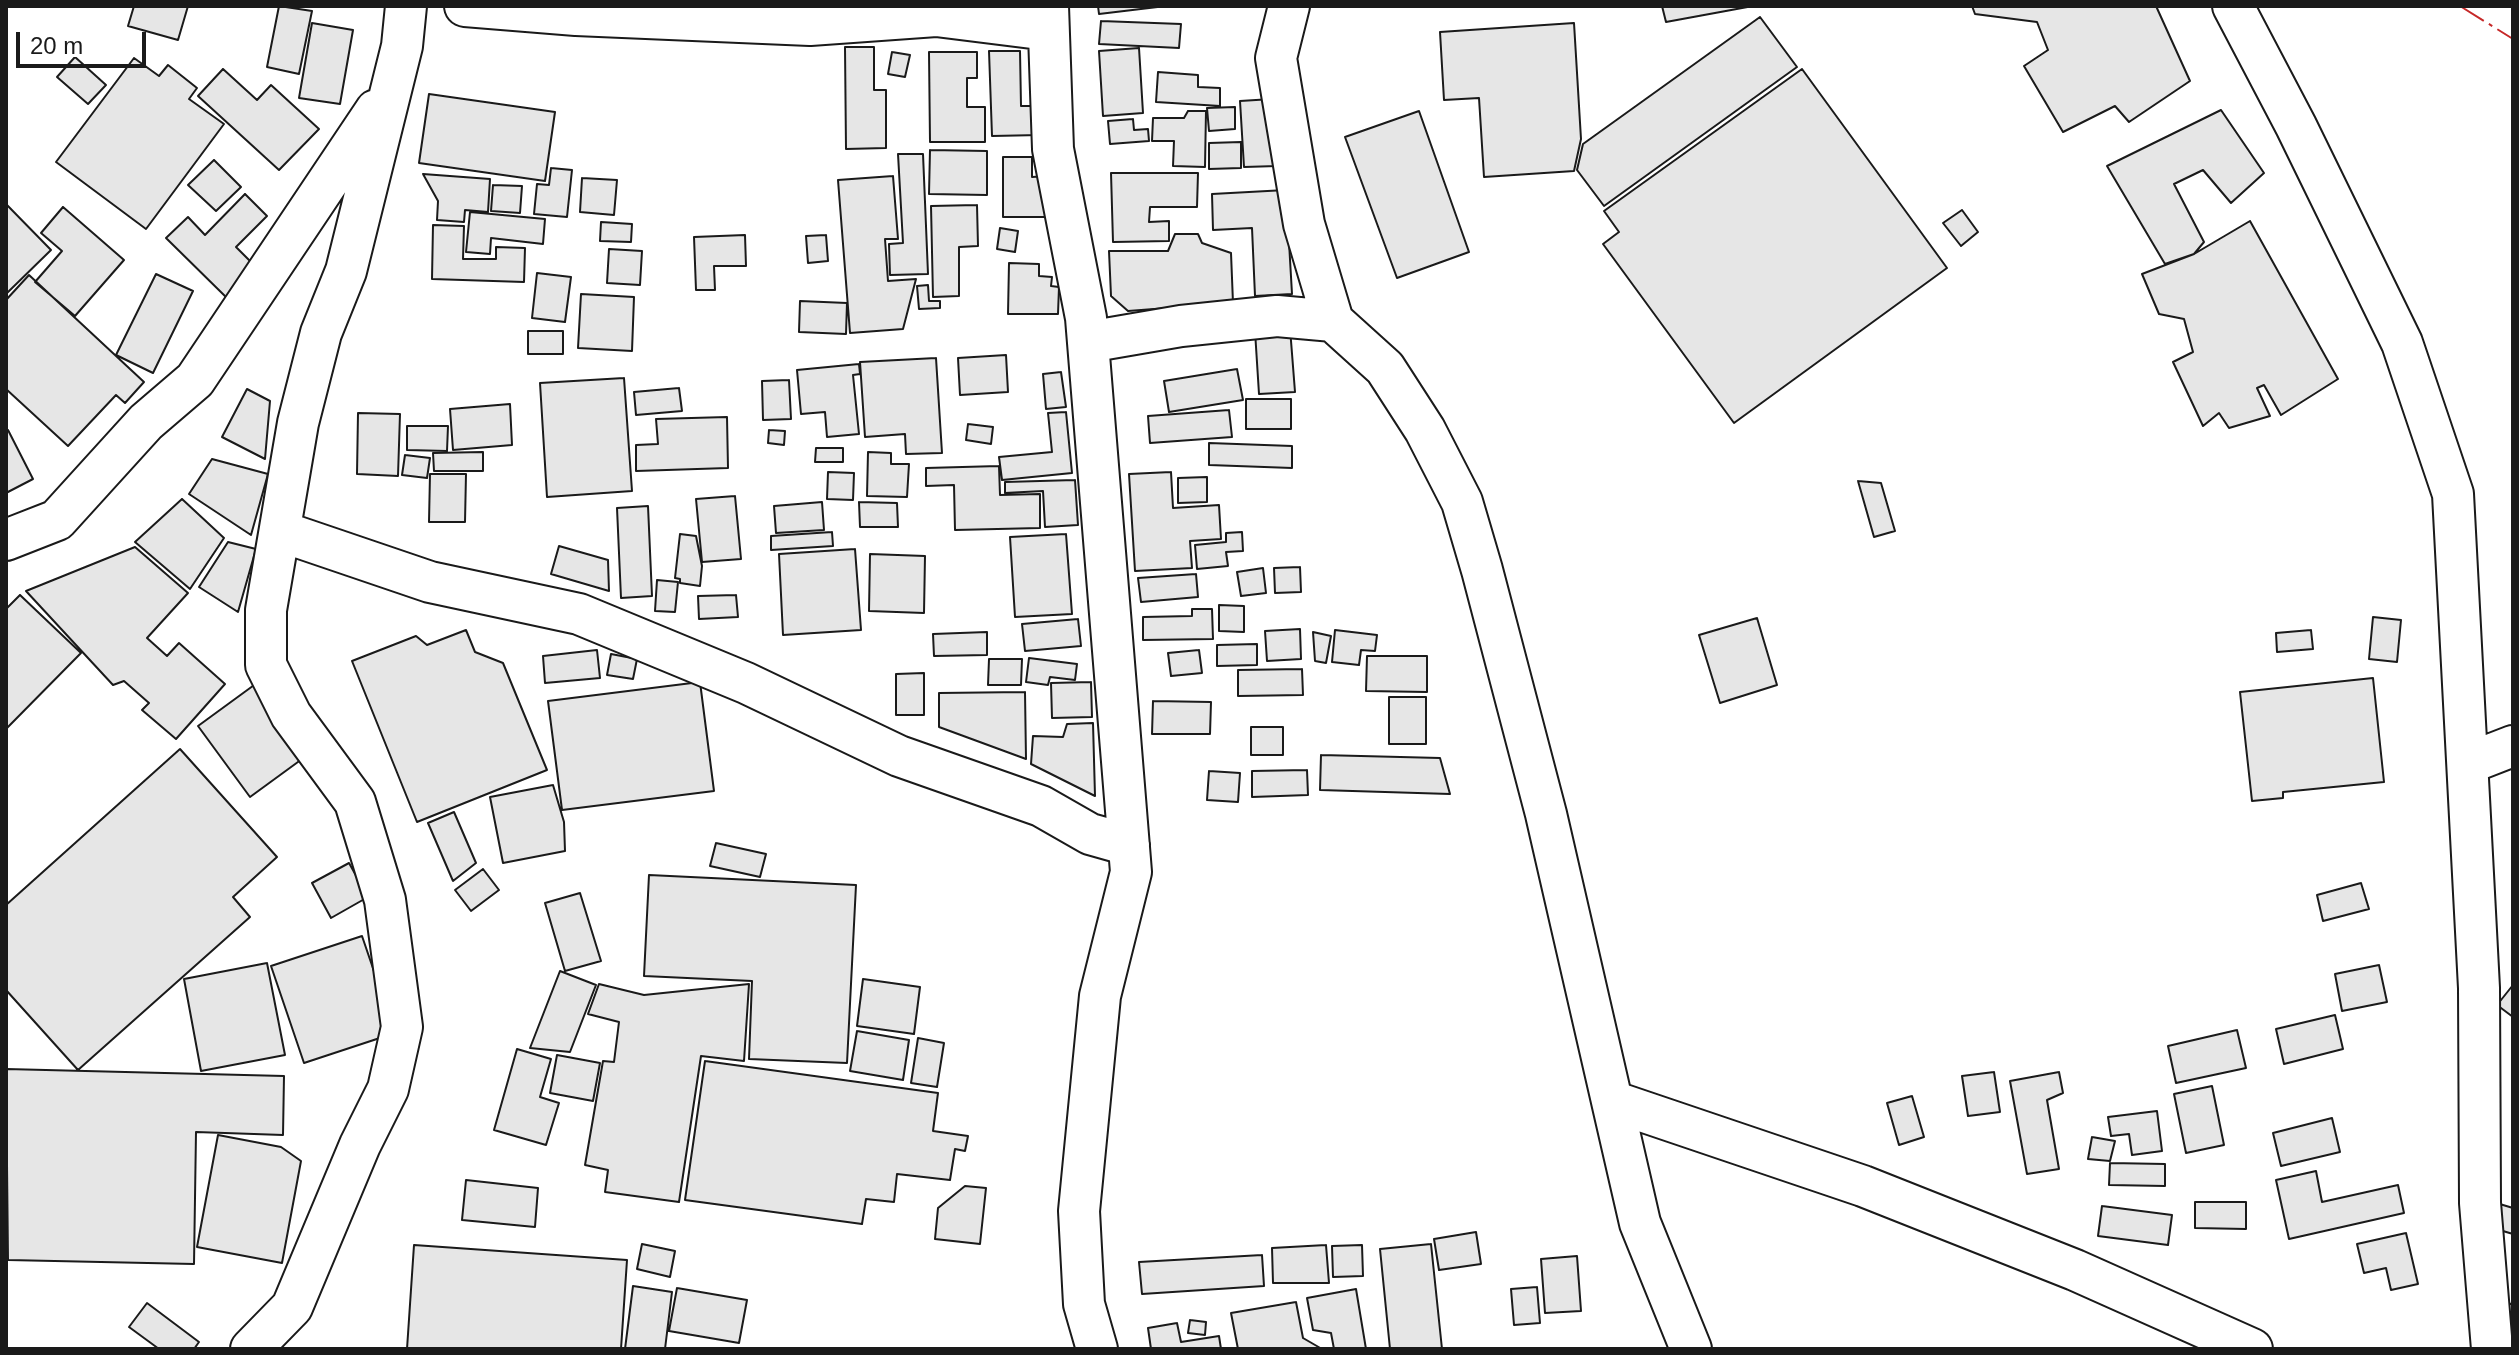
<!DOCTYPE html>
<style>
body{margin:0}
#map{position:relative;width:2519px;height:1355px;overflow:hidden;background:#fff;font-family:Arial,sans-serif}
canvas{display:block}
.frame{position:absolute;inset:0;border:8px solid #1a1a1a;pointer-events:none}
.scale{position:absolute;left:16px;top:32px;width:130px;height:36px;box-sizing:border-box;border:4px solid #1a1a1a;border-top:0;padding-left:10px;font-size:24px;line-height:28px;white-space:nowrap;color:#1a1a1a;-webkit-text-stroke:6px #fff;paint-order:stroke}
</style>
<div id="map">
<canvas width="2519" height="1355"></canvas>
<div class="frame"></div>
<div class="scale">20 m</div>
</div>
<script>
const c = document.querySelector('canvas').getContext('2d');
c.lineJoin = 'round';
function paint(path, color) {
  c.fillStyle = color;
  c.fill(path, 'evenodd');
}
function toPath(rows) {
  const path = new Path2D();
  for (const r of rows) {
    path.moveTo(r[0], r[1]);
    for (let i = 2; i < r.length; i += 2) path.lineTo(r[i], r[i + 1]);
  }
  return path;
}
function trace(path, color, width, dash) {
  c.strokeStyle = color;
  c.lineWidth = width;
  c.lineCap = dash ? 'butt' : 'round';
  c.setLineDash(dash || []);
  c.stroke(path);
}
const building = toPath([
 [134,6,188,6,178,40,128,26,134,6],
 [279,6,312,11,299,74,267,67,279,6],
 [1098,6,1166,6,1099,14,1098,6],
 [1662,6,1753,6,1666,22,1662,6],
 [1972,6,2156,6,2190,81,2129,122,2115,106,2063,132,2024,66,2048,50,2037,22,1975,14,1972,6],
 [1760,17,1797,67,1604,206,1577,170,1583,144,1760,17],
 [1101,21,1181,24,1179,48,1099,44,1101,21],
 [312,23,353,30,340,104,299,98,312,23],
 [1574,23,1581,139,1574,171,1484,177,1479,98,1444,100,1440,32,1574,23],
 [845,47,874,47,874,90,886,90,886,148,846,149,845,47],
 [1139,48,1143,113,1103,116,1099,51,1139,48],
 [989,51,1020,51,1021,106,1039,106,1040,135,992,136,989,51],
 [892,52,910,55,905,77,888,74,892,52],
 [929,52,977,52,977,78,967,78,967,107,985,107,985,142,930,142,929,52],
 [75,57,106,85,88,104,57,77,75,57],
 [134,58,159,76,168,65,197,88,189,99,224,124,146,229,56,162,134,58],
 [223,69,257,100,271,85,319,129,279,170,198,96,223,69],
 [1802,69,1947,268,1734,423,1603,244,1619,232,1604,211,1802,69],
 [1158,72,1198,75,1198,87,1220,88,1220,106,1156,102,1158,72],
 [429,94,555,112,545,181,419,163,429,94],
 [1272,99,1277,166,1244,167,1240,101,1272,99],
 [1235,107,1235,129,1209,131,1207,108,1235,107],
 [2221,110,2264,173,2231,203,2203,170,2174,184,2204,242,2194,254,2165,264,2107,166,2221,110],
 [1188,111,1206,111,1205,167,1173,166,1174,141,1152,141,1153,118,1184,118,1188,111],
 [1419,111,1469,252,1397,278,1345,137,1419,111],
 [1133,119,1134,130,1148,129,1149,141,1110,144,1108,121,1133,119],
 [1241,142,1241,168,1209,169,1209,143,1241,142],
 [930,150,987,151,987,195,929,194,930,150],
 [898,154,923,154,928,274,890,275,889,244,903,243,898,154],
 [1003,157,1032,157,1032,177,1048,176,1049,217,1003,217,1003,157],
 [214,160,241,187,216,211,188,185,214,160],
 [551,168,572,170,567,217,534,214,537,184,549,185,551,168],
 [1111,173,1198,173,1197,207,1150,207,1149,222,1169,221,1169,241,1113,242,1111,173],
 [423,174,490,179,488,212,465,210,464,222,437,220,438,201,423,174],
 [893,176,898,239,885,239,888,281,916,279,903,329,850,333,838,180,893,176],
 [582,178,617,180,614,215,580,212,582,178],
 [493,185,522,186,520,213,491,211,493,185],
 [1286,190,1292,294,1255,296,1252,228,1213,230,1212,194,1286,190],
 [245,194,267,216,236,247,256,267,229,300,166,238,188,217,205,235,245,194],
 [6,204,51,250,6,294,6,204],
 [977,205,978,246,959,247,959,296,933,297,931,206,977,205],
 [63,207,124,260,75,316,35,282,62,251,41,233,63,207],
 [1962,210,1978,232,1961,246,1943,223,1962,210],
 [470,212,545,219,543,244,491,238,490,254,466,252,470,212],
 [2250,221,2338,379,2281,415,2264,385,2257,388,2270,416,2229,428,2219,413,2203,426,2173,362,2193,352,2184,319,2159,314,2142,274,2194,254,2250,221],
 [601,222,632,224,631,242,600,241,601,222],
 [433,225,464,226,463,259,496,259,496,247,525,248,524,282,432,279,433,225],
 [1000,228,1018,231,1015,252,997,249,1000,228],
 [1175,234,1198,234,1202,243,1231,253,1233,303,1128,311,1111,296,1109,251,1168,251,1175,234],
 [745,235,746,266,714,266,715,290,696,290,694,237,745,235],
 [826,235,828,261,808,263,806,236,826,235],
 [609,249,642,251,640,285,607,283,609,249],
 [1009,263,1039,264,1039,276,1052,277,1051,286,1059,287,1058,314,1008,314,1009,263],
 [537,273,571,277,565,322,532,318,537,273],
 [156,274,193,291,153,373,116,355,156,274],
 [29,275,144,382,125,403,116,395,68,446,6,389,6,300,29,275],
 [928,285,929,301,940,301,940,308,919,309,917,286,928,285],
 [581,294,634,297,632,351,578,348,581,294],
 [800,301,847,303,846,334,799,332,800,301],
 [1290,328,1295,392,1259,394,1255,331,1290,328],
 [528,331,563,331,563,354,528,354,528,331],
 [1006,355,1008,392,960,395,958,358,1006,355],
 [936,358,942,453,906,454,905,434,865,437,860,362,936,358],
 [859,364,860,374,853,375,859,434,827,437,825,412,801,414,797,370,859,364],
 [1237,369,1243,400,1169,412,1164,381,1237,369],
 [1061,372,1066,407,1046,409,1043,374,1061,372],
 [624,378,632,491,547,497,540,383,624,378],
 [789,380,791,419,763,420,762,381,789,380],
 [679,388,682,411,636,415,634,392,679,388],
 [247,389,270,401,265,459,222,437,247,389],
 [1246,399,1291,399,1291,429,1246,429,1246,399],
 [510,404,512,445,453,450,450,409,510,404],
 [1229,410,1232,437,1150,443,1148,416,1229,410],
 [1066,412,1072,473,1002,480,999,457,1052,452,1048,413,1066,412],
 [358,413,400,414,398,476,357,474,358,413],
 [727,417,728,468,636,471,636,445,658,444,656,419,727,417],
 [968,424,993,427,991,444,966,440,968,424],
 [407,426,448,426,447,451,407,450,407,426],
 [8,430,33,479,6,493,6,431,8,430],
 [769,430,785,431,784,445,768,443,769,430],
 [1209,443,1292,446,1292,468,1209,465,1209,443],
 [816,448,843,448,843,462,815,462,816,448],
 [483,452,483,471,434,471,433,453,483,452],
 [868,452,891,453,891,464,909,464,907,497,867,496,868,452],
 [405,455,430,458,427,478,402,475,405,455],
 [212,459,268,474,251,535,189,494,212,459],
 [999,466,1000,495,1040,494,1040,528,955,530,954,485,926,486,926,468,999,466],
 [828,472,854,473,853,500,827,499,828,472],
 [1171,472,1173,508,1219,505,1221,539,1190,541,1192,568,1135,571,1129,474,1171,472],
 [430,474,466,474,465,522,429,522,430,474],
 [1207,477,1207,502,1178,503,1178,478,1207,477],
 [1075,480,1078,525,1045,527,1043,491,1005,493,1005,482,1075,480],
 [1858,481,1881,483,1895,531,1874,537,1858,481],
 [735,496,741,559,702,562,696,499,735,496],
 [182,499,224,538,190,589,135,542,182,499],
 [822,502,824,530,776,533,774,506,822,502],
 [859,502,897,503,898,527,860,527,859,502],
 [648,506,652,596,621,598,617,508,648,506],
 [832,532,833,546,771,550,771,536,832,532],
 [1242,532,1243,551,1226,552,1228,566,1197,569,1195,545,1226,542,1226,533,1242,532],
 [680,534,696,536,702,566,700,586,680,583,680,579,675,578,680,534],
 [1066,534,1072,614,1015,617,1010,537,1066,534],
 [228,542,256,549,238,612,199,587,228,542],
 [559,546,608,560,609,591,551,574,559,546],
 [135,547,188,593,147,638,167,656,179,643,225,684,176,739,142,710,149,703,124,681,113,685,26,591,135,547],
 [855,549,861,630,783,635,779,554,855,549],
 [870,554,925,556,924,613,869,611,870,554],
 [1300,567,1301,592,1275,593,1274,568,1300,567],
 [1263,568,1266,593,1241,596,1237,572,1263,568],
 [1196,574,1198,597,1141,602,1138,578,1196,574],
 [657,580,678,582,675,612,655,611,657,580],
 [20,595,81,653,6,729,6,609,20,595],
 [736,595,738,617,699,619,698,596,736,595],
 [1219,605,1244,606,1244,632,1219,631,1219,605],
 [1192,609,1212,609,1213,639,1143,640,1143,617,1192,616,1192,609],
 [2373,617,2401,620,2397,662,2369,659,2373,617],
 [1757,618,1777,685,1720,703,1699,635,1757,618],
 [1078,619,1081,646,1025,651,1022,624,1078,619],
 [1300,629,1301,659,1267,661,1265,631,1300,629],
 [466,630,475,652,503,663,547,770,417,822,352,661,416,636,427,645,466,630],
 [1335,630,1377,635,1375,651,1361,650,1359,665,1332,662,1335,630],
 [2311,630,2313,649,2277,652,2276,633,2311,630],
 [987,632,987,655,934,656,933,634,987,632],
 [1313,632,1331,636,1326,663,1315,661,1313,632],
 [1257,644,1257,665,1217,666,1217,645,1257,644],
 [597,650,600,678,545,683,543,656,597,650],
 [1199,650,1202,673,1171,676,1168,653,1199,650],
 [611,654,637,659,633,679,607,675,611,654],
 [1367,656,1427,656,1427,692,1366,691,1367,656],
 [1029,658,1077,664,1075,680,1050,677,1048,685,1026,682,1029,658],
 [989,659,1022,659,1021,685,988,685,989,659],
 [1302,669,1303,695,1238,696,1238,670,1302,669],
 [924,673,924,715,896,715,896,674,924,673],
 [2373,678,2384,782,2283,792,2283,798,2252,801,2240,692,2373,678],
 [261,680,313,751,250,797,198,726,261,680],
 [700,682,714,791,562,810,548,701,700,682],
 [1091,682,1092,717,1052,718,1051,683,1091,682],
 [1025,692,1026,759,939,727,939,693,1025,692],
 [1389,697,1426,697,1426,744,1389,744,1389,697],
 [1153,701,1211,702,1210,734,1152,734,1153,701],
 [1093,723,1095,796,1031,764,1033,736,1063,737,1067,724,1093,723],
 [1251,727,1283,727,1283,755,1251,755,1251,727],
 [180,749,277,857,233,897,250,917,78,1070,6,990,6,905,180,749],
 [1321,755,1440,758,1450,794,1320,790,1321,755],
 [1307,770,1308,795,1252,797,1252,771,1307,770],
 [1209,771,1240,773,1238,802,1207,800,1209,771],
 [553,785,564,822,565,851,503,863,490,797,553,785],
 [454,812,476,863,453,881,428,823,454,812],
 [716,843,766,854,760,877,710,866,716,843],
 [349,863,368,897,331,918,312,883,349,863],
 [483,869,499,890,471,911,455,890,483,869],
 [649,875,856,885,847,1063,749,1059,752,981,644,976,649,875],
 [2361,883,2369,909,2323,921,2317,895,2361,883],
 [580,893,601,961,565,971,545,903,580,893],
 [362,936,395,1033,304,1063,271,966,362,936],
 [267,963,285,1055,201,1071,184,979,267,963],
 [2379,965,2387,1002,2342,1011,2335,974,2379,965],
 [560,971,596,985,570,1052,530,1048,560,971],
 [863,979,920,987,914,1034,857,1026,863,979],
 [599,984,644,995,749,984,744,1061,701,1056,679,1202,605,1192,608,1170,585,1165,603,1061,614,1062,619,1022,588,1014,599,984],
 [2513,985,2513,1017,2497,1005,2513,985],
 [2335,1015,2343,1049,2284,1064,2276,1029,2335,1015],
 [2237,1030,2246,1068,2176,1083,2168,1046,2237,1030],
 [857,1031,909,1040,903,1080,850,1071,857,1031],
 [918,1038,944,1043,937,1087,911,1083,918,1038],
 [517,1049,551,1059,540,1097,559,1103,546,1145,494,1130,517,1049],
 [557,1055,600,1063,593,1101,550,1093,557,1055],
 [705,1061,938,1093,933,1131,968,1136,965,1151,955,1149,950,1180,897,1174,894,1202,866,1199,862,1224,685,1200,705,1061],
 [6,1069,284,1076,283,1135,196,1132,194,1264,8,1260,6,1069],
 [1994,1072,2000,1112,1968,1116,1962,1076,1994,1072],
 [2059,1072,2063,1093,2047,1100,2059,1169,2027,1174,2010,1081,2059,1072],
 [2212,1086,2224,1145,2186,1153,2174,1094,2212,1086],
 [1912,1096,1924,1137,1899,1145,1887,1103,1912,1096],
 [2157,1111,2162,1151,2132,1155,2129,1134,2111,1136,2108,1117,2157,1111],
 [2332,1118,2340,1152,2281,1166,2273,1133,2332,1118],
 [218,1135,281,1147,301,1161,282,1263,197,1247,218,1135],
 [2092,1137,2115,1141,2110,1161,2088,1159,2092,1137],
 [2110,1163,2165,1164,2165,1186,2109,1185,2110,1163],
 [2316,1171,2322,1202,2398,1185,2404,1213,2289,1239,2276,1180,2316,1171],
 [466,1180,538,1188,535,1227,462,1220,466,1180],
 [965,1186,986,1188,980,1244,935,1239,938,1208,965,1186],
 [2195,1202,2246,1202,2246,1229,2195,1228,2195,1202],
 [2493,1202,2513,1208,2513,1234,2486,1226,2493,1202],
 [2102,1206,2172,1215,2168,1245,2098,1236,2102,1206],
 [1476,1232,1481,1264,1439,1270,1434,1239,1476,1232],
 [2406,1233,2418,1284,2391,1290,2386,1268,2364,1273,2357,1244,2406,1233],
 [642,1244,675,1251,670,1277,637,1269,642,1244],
 [1431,1244,1442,1349,1390,1349,1380,1249,1431,1244],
 [414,1245,627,1260,621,1349,407,1349,414,1245],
 [1326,1245,1329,1283,1273,1283,1272,1248,1326,1245],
 [1362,1245,1363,1276,1333,1277,1332,1246,1362,1245],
 [1262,1255,1264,1286,1142,1294,1139,1262,1262,1255],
 [1577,1256,1581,1311,1545,1313,1541,1259,1577,1256],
 [633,1286,672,1292,665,1349,625,1349,633,1286],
 [1537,1287,1540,1323,1514,1325,1511,1289,1537,1287],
 [677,1288,747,1300,739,1343,669,1331,677,1288],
 [1356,1289,1366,1349,1334,1349,1331,1333,1313,1330,1307,1298,1356,1289],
 [2497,1298,2513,1305,2513,1344,2504,1341,2497,1298],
 [1296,1302,1303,1338,1322,1349,1238,1349,1231,1313,1296,1302],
 [147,1303,199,1342,194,1349,159,1349,129,1327,147,1303],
 [1190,1320,1206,1322,1205,1335,1188,1333,1190,1320],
 [1177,1323,1181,1342,1219,1336,1221,1349,1151,1349,1148,1328,1177,1323]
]);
paint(building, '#e6e6e6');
trace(building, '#1a1a1a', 2);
const minor = toPath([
 [465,6,576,15,810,25,936,16,1048,30],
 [1048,6,1053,149,1086,318,1131,872,1100,996,1079,1211,1084,1304,1097,1349],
 [1289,6,1276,58,1304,224,1333,321],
 [2233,6,2296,126,2402,343,2453,494,2479,988,2480,1203,2492,1349],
 [1088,342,1181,326,1277,316,1333,321,1385,368,1425,430,1462,502,1482,570,1546,814,1640,1223,1691,1349],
 [280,531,430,582,579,614,746,683,899,756,1041,806,1090,834,1129,845],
 [6,540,57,520,146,422,195,380,376,110],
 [2469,763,2513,746],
 [1612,1101,1863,1186,2075,1270,2252,1349],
 [251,1349,292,1307,360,1145,388,1089,402,1027,385,900,355,802,291,715,266,665,266,610,298,423,321,333,346,271,402,46,406,6]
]);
trace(minor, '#1a1a1a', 44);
trace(minor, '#fff', 40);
trace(toPath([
 [2460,6,2513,39]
]), '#c62828', 2, [28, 6, 4, 6]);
</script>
